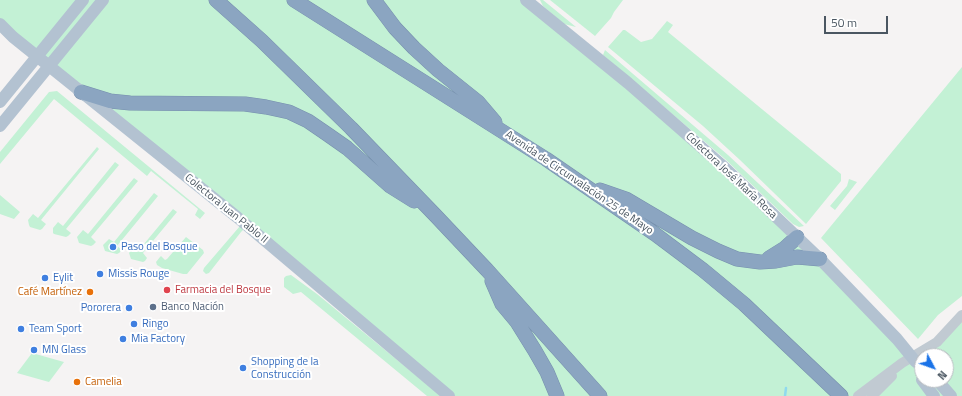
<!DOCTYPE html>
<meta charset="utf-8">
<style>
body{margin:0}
#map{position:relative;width:962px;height:396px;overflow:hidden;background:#f5f3f3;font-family:"Titillium Web",sans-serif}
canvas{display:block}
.north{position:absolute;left:914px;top:348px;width:40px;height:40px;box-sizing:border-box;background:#fff;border:1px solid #b7bbc0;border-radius:50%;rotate:131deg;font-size:11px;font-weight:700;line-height:16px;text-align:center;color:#4a5661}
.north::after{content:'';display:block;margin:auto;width:14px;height:18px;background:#1a73e8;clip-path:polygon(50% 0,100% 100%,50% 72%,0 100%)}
.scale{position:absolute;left:824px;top:16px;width:64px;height:18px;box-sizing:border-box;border:2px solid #4a5661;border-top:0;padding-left:5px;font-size:12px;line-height:14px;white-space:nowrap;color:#4a5661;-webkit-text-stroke:3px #fff;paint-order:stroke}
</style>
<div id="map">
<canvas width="962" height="396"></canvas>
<div class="north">N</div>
<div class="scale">50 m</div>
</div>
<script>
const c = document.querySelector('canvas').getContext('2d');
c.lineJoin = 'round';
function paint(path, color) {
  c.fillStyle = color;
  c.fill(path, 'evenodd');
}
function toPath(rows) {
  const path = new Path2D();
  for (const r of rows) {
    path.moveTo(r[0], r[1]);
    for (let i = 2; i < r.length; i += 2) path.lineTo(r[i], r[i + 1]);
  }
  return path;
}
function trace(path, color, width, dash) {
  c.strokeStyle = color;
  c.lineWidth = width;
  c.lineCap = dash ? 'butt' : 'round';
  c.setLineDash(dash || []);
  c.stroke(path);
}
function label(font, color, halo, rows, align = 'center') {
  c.font = font + ' "Titillium Web",sans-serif';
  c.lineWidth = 4;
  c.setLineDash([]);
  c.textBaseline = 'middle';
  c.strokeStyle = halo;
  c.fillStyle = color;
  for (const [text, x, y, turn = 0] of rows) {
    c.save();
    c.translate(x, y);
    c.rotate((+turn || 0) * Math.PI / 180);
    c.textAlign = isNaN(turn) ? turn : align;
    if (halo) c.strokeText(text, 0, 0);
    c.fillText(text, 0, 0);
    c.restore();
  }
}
paint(toPath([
 [0,0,526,0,724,167,912,357,962,315,962,396,449,396,0,24],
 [922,356,946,356,946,380,922,380],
 [540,0,543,0,576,27,564,24,543,6],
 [550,0,623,0,614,12,611,18,595,36],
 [667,21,673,25,668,32,841,174,841,181,806,224,740,160,703,126,608,47,623,30,625,30,641,42,652,39],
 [605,50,728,155,804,226,799,227,793,224,725,159,603,55],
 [962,67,962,296,938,315,918,339,821,238],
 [57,91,205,213,200,219,195,215,198,209,151,171,147,176,54,99,0,164,0,152,49,92],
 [97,147,99,149,41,220,46,224,42,229,40,230,30,227,29,225,28,220,33,214,38,218],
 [115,162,119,165,66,229,71,233,68,236,66,237,54,234,53,233,53,228,58,222,63,226],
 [134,178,138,181,91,237,96,242,93,245,91,246,79,243,77,237,83,230,88,234],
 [849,179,857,182,835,210,830,206,847,186],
 [154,193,158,196,117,246,122,250,119,253,117,254,105,251,103,245,109,239,114,242],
 [0,195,20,212,14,219,0,214],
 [173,209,177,212,143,253,147,258,145,261,143,262,131,259,129,253,134,246,139,250],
 [240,226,242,227,243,230,241,232,209,273,206,274,203,271,204,268],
 [186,237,203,250,204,253,187,274,183,274,162,268,157,265,156,262,160,257,161,256,165,260,167,259],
 [291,275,317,294,441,396,427,396,301,292,293,294,284,287,284,278,286,276],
 [32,353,64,362,49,382,17,373]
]), '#c3f1d5');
trace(toPath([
 [785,396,786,388]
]), '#90daee', 2.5);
const highway = toPath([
 [216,0,262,41,351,128,435,215,487,270,600,396],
 [294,0,546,159,655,234,703,270,744,304,841,396],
 [374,0,395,28,414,48,438,70,478,102,495,122],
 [81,92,110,101,130,103,245,104,266,107,289,112,308,121,327,134,347,148,390,186,414,201],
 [600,190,626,199,692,238,718,251,737,259,760,262,776,261,797,257,820,259],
 [769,258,785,248,797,237],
 [492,281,502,304,517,322,535,351,547,372,557,396]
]);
trace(highway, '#7690ad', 15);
trace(toPath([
 [858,396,902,363,937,342,962,315],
 [872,396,892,376]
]), '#c1cad2', 10);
trace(toPath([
 [526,0,628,83,724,167,820,259,897,339,915,361,922,366],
 [0,24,13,37,237,217,449,396],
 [0,102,83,0],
 [0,126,103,0],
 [922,380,934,396],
 [937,380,951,396]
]), '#b3c2d1', 12);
trace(highway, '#8ba5c1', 14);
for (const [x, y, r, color] of [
 [113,247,4,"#3f7fe0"],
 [100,274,4,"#3f7fe0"],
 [45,278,4,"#3f7fe0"],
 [167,290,4,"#e0444e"],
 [90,292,4,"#e8710a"],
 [153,307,4,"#5c6f8a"],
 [129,308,4,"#3f7fe0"],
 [134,324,4,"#3f7fe0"],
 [21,329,4,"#3f7fe0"],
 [123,339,4,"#3f7fe0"],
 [34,350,4,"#3f7fe0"],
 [243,368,4,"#3f7fe0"],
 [77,382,4,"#e8710a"]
]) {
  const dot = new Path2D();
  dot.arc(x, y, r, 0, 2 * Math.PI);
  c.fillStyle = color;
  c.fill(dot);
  trace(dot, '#fff', 1.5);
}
label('11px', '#4a5661', '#fff', [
 ["Colectora José María Rosa",731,176,43],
 ["Avenida de Circunvalación 25 de Mayo",579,183,34],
 ["Colectora Juan Pablo II",226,209,39]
]);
label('11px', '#366cbe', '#fff', [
 ["Paso del Bosque",121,247],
 ["Missis Rouge",108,274],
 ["Eylit",53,278],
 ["Pororera",121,308,"right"],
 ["Ringo",142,324],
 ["Team Sport",29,329],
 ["Mia Factory",131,339],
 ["MN Glass",42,350],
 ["Shopping de la",251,362],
 ["Construcción",251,375]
], 'left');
label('11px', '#be3a42', '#fff', [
 ["Farmacia del Bosque",175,290]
], 'left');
label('11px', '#c56008', '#fff', [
 ["Café Martínez",82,292],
 ["Camelia",85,382,"left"]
], 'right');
label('11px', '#4e5e75', '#fff', [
 ["Banco Nación",161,307]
], 'left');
</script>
